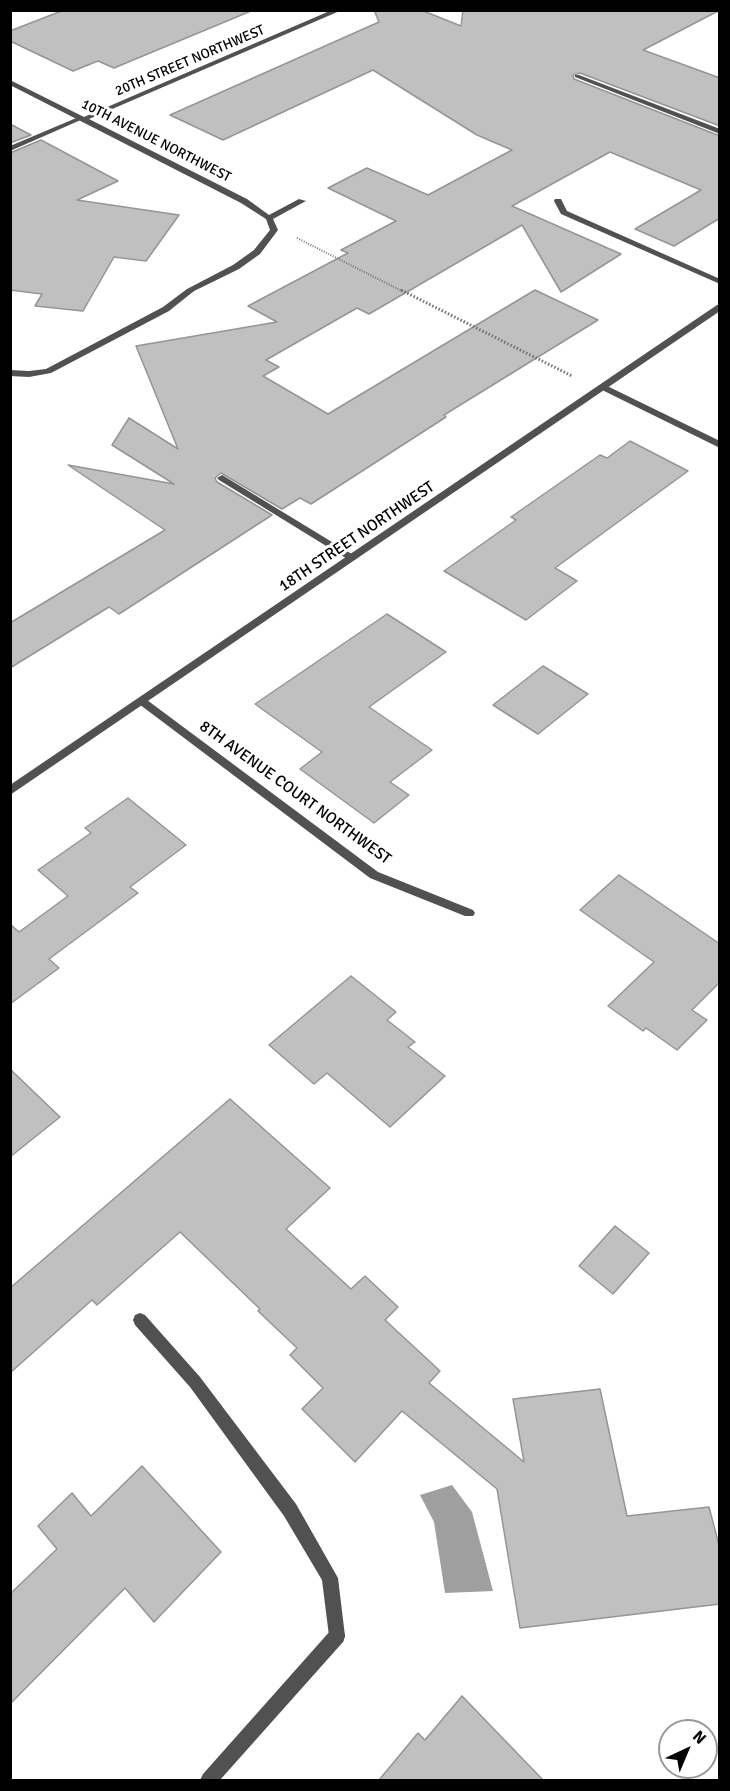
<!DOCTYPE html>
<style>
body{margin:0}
#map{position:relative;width:730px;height:1791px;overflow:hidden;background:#fff;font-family:Signika,sans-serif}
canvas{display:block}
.frame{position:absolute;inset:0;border:12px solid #000;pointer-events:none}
.north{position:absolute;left:658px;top:1719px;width:60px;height:60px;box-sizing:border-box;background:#fff;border:2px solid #999;border-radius:50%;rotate:44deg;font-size:16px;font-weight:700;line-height:24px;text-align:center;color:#000}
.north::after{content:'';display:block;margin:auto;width:21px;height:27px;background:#000;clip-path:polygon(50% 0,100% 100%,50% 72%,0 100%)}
</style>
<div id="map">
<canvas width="730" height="1791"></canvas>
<div class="frame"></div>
<div class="north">N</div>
</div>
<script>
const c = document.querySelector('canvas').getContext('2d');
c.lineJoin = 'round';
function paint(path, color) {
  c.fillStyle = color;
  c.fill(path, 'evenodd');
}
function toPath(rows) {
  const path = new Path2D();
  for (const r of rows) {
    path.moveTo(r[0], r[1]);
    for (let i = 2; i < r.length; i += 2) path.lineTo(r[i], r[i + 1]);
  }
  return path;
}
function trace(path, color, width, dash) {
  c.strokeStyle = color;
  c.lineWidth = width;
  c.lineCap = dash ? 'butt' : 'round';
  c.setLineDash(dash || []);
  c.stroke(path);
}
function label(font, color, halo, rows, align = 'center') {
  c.font = font + ' Signika,sans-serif';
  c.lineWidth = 6;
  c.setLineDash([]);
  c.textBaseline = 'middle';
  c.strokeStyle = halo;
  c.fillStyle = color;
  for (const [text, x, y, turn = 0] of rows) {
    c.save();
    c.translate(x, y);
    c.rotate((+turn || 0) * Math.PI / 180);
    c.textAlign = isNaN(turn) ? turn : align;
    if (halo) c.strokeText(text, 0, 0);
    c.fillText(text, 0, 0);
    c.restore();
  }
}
paint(toPath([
 [452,1485,472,1512,493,1591,445,1593,434,1522,420,1495]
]), '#9f9f9f');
const building = toPath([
 [64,10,251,10,251,11,114,68,98,61,73,71,10,41,10,31,64,10],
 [374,10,421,10,461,26,463,10,720,10,643,50,720,78,720,126,580,73,573,75,574,79,720,136,720,218,674,246,635,229,701,190,610,152,512,206,621,254,561,292,522,225,369,314,357,308,266,360,279,367,263,376,328,414,535,290,598,320,444,415,446,417,311,504,300,498,282,509,221,473,215,478,217,482,272,515,119,614,109,607,10,668,10,623,165,530,68,465,174,484,112,445,129,418,178,449,136,346,277,322,248,306,348,253,341,250,396,221,328,188,367,168,428,195,512,150,477,135,373,70,223,140,170,115,379,22,374,10],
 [10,124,31,135,10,143,10,124],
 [41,140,118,181,77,200,179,215,146,261,114,257,83,311,35,306,42,294,10,290,10,153,41,140],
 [630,441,688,471,555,568,577,581,526,620,444,571,516,520,511,517,600,455,607,458,630,441],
 [387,614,446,652,369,707,432,750,390,782,409,795,374,823,300,769,322,752,255,704,387,614],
 [543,666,588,694,538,734,493,705,543,666],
 [128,798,186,845,130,887,138,893,49,959,59,968,10,1004,10,924,19,932,68,896,38,870,91,833,85,828,128,798],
 [619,875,720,944,720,982,692,1010,707,1020,677,1050,646,1028,643,1031,608,1006,654,962,580,910,619,875],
 [351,976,396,1012,387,1020,415,1042,408,1047,445,1076,390,1127,327,1073,314,1084,269,1045,351,976],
 [10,1069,60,1117,10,1157,10,1069],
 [230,1099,330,1188,286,1229,351,1289,365,1276,398,1307,385,1320,440,1371,429,1383,524,1462,513,1399,600,1389,627,1516,709,1507,720,1549,720,1604,520,1628,497,1489,402,1411,355,1462,302,1409,323,1388,290,1355,297,1348,258,1311,260,1309,180,1232,97,1305,92,1300,10,1373,10,1288,230,1099],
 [615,1226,649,1253,613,1294,579,1266,615,1226],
 [142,1466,221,1552,154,1622,125,1588,10,1704,10,1594,57,1549,38,1526,72,1493,91,1516,142,1466],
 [462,1696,543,1780,379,1780,418,1733,425,1740,462,1696]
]);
paint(building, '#c0c0c0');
trace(building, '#959595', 1.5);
trace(toPath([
 [297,238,404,292]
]), '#737373', 2, [1, 1.5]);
trace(toPath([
 [401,290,572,376]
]), '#737373', 3, [1.5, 2]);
paint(toPath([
 [81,116,85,118,83,119,10,151,10,146,81,116],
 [555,199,561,199,567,211,720,279,720,284,561,214,554,201,555,199],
 [187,289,194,291,169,311,51,373,29,377,10,376,10,370,29,371,46,369,163,307,187,289],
 [222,475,355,556,357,558,352,561,349,560,219,480,217,478,222,475],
 [140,1313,145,1315,200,1377,296,1504,338,1578,345,1636,343,1642,337,1644,331,1642,329,1636,322,1580,284,1516,190,1387,135,1325,133,1320,135,1315,140,1313]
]), '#515151');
paint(toPath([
 [332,10,342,10,89,119,247,199,269,215,299,199,306,201,273,219,278,230,260,254,239,269,190,293,186,291,187,289,233,265,254,250,270,230,266,219,241,203,10,85,10,80,84,117,332,10],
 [575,75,579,75,720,129,720,134,575,77,575,75],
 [603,384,720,441,720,448,600,389,600,385,603,384],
 [143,697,378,872,473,910,475,913,473,916,465,916,370,878,139,704,138,701,143,697],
 [337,1628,343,1630,345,1636,343,1642,220,1780,200,1780,203,1774,331,1630,337,1628]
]), '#515151');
paint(toPath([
 [717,305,720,305,720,311,10,795,10,785,717,305]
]), '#515151');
label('14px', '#000', '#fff', [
 ["20TH STREET NORTHWEST",190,61,-23],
 ["10TH AVENUE NORTHWEST",156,141,27]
]);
label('16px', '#000', '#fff', [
 ["18TH STREET NORTHWEST",357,537,-34],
 ["8TH AVENUE COURT NORTHWEST",295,793,36]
]);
</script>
